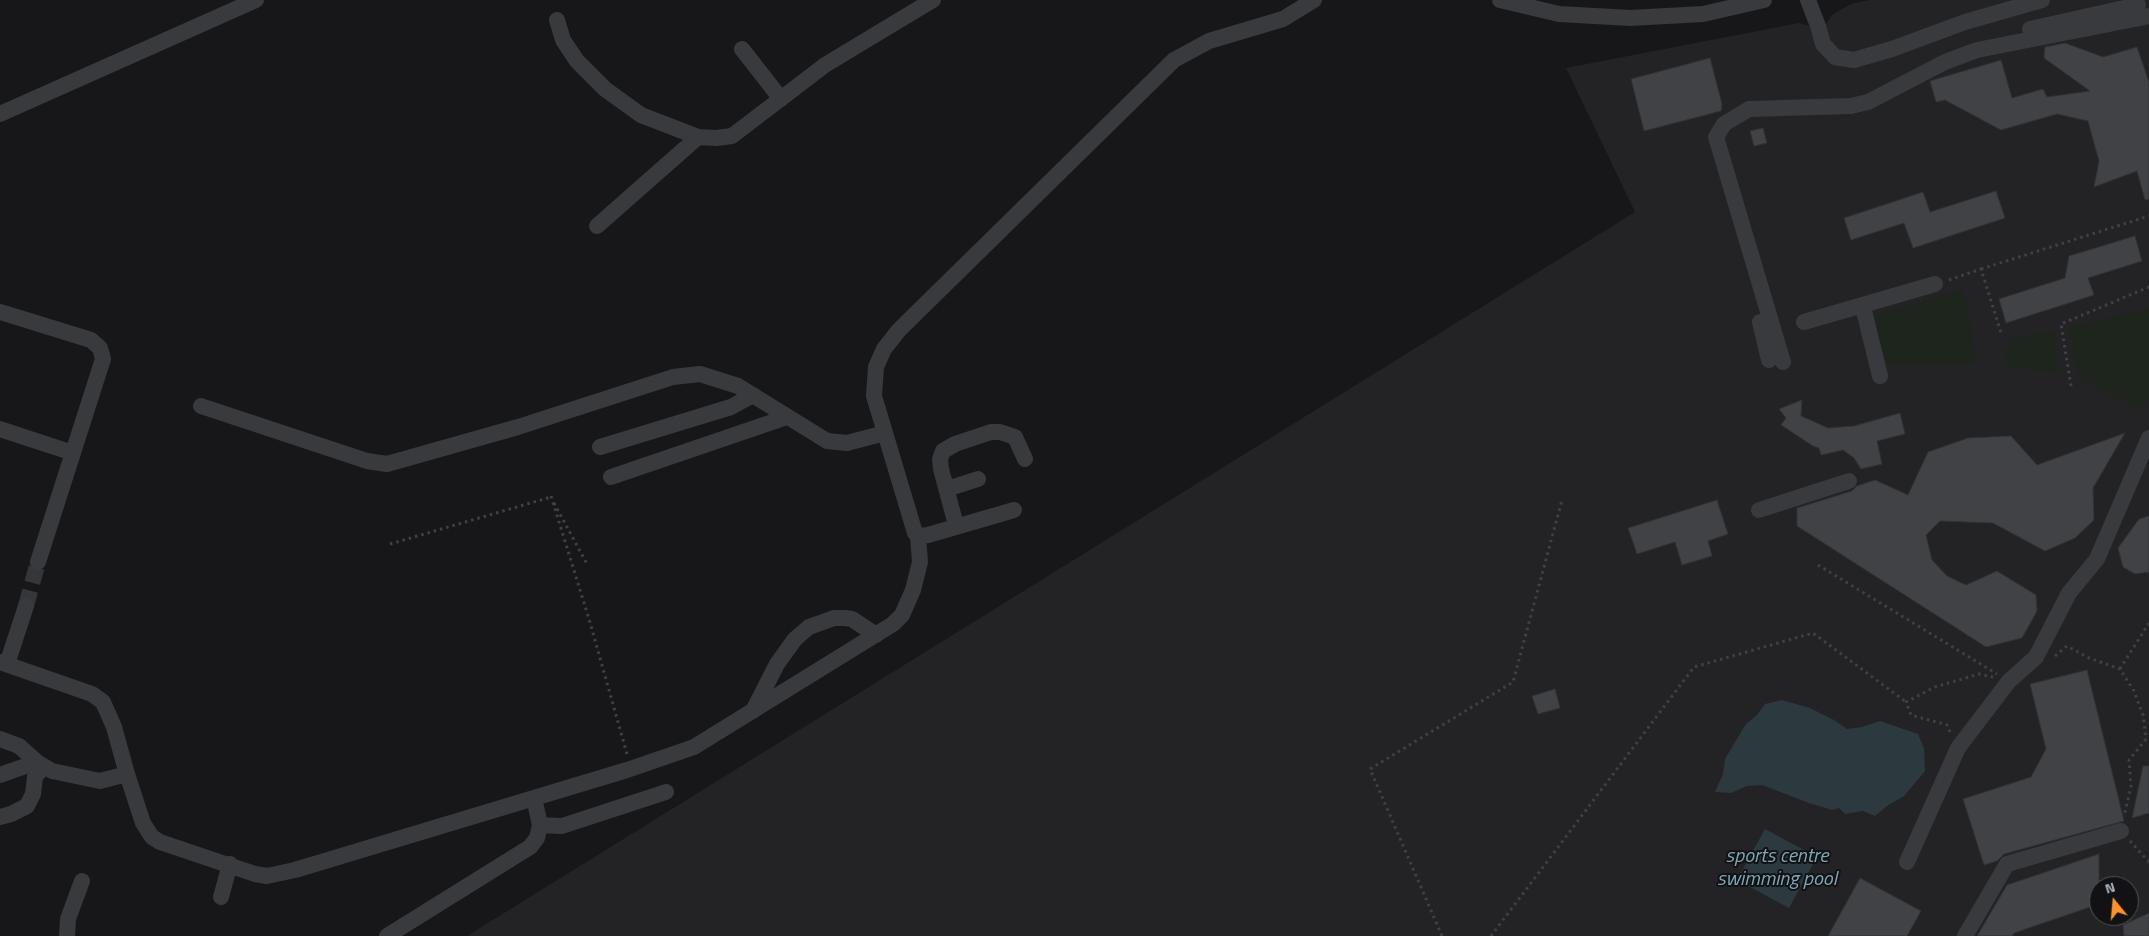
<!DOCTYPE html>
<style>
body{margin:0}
#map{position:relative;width:2149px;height:936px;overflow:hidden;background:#171719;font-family:"Titillium Web",sans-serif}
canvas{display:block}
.north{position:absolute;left:2089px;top:876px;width:50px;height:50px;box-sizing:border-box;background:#121214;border:1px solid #4e5256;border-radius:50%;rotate:343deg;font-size:14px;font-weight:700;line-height:20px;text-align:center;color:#a8b1ba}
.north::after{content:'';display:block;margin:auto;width:18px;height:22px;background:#fc922c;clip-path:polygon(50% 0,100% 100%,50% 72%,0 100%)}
</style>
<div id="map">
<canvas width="2149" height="936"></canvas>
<div class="north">N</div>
</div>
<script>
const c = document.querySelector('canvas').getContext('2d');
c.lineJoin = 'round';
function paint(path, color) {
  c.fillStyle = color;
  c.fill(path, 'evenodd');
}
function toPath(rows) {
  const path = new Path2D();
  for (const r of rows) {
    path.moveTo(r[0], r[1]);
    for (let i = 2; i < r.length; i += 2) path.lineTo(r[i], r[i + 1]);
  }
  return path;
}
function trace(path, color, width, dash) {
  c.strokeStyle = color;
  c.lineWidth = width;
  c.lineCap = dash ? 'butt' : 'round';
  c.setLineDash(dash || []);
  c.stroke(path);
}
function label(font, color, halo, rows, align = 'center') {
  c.font = font + ' "Titillium Web",sans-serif';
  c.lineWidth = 4;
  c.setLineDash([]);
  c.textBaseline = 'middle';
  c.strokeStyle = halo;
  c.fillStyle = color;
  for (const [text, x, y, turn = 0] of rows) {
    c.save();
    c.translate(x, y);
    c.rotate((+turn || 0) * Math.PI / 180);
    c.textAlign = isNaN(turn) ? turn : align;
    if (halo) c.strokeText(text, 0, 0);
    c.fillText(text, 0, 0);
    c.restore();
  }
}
paint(toPath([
 [1869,0,2149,0,2149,936,467,936,1635,212,1566,68,1799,23,1813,27,1826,24,1833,14,1851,4],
 [2099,886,2129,886,2129,916,2099,916]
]), '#232326');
paint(toPath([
 [1963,290,1977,363,1887,365,1875,316],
 [2149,309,2149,398,2143,411,2079,379,2069,327],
 [2055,331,2058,373,2003,364,2011,339]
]), '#1d251d');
paint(toPath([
 [1782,700,1810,708,1834,720,1847,729,1862,727,1880,721,1918,734,1924,748,1925,771,1904,796,1887,806,1875,816,1863,811,1845,814,1839,808,1832,810,1809,803,1762,785,1747,786,1731,793,1715,792,1723,774,1725,759,1746,724,1757,715,1765,704],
 [1765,829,1817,857,1789,908,1737,880]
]), '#2c393e');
const building = toPath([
 [2065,43,2103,57,2137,47,2149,82,2149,199,2145,200,2137,171,2094,187,2099,161,2088,121,2057,114,2001,130,1945,100,1936,102,1930,81,2001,60,2012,98,2043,89,2047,97,2090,91,2044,58,2045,47,2065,43],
 [1710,58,1722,104,1721,111,1644,131,1631,79,1710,58],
 [1763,128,1767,143,1754,146,1750,131,1763,128],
 [1996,191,2005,218,1913,248,1904,223,1851,240,1844,218,1923,192,1930,212,1996,191],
 [2135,236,2142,261,2088,278,2094,295,2006,323,1999,299,2065,278,2069,256,2135,236],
 [1802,400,1801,416,1828,428,1854,426,1900,413,1905,434,1877,441,1882,464,1861,469,1854,458,1843,450,1821,455,1819,448,1813,446,1781,425,1786,418,1779,409,1802,400],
 [2125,433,2093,488,2094,520,2075,538,2045,551,1993,523,1940,521,1926,535,1932,560,1947,576,1966,585,1997,571,2036,595,2037,611,2022,638,1986,647,1797,526,1797,508,1852,491,1857,486,1875,480,1908,495,1928,452,1968,438,2011,436,2037,465,2125,433],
 [1717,500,1728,534,1708,541,1712,556,1682,565,1675,542,1637,554,1628,528,1717,500],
 [2149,516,2149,572,2135,574,2123,567,2118,548,2139,519,2149,516],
 [2087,670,2124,821,2004,854,1997,861,1984,865,1963,799,2031,777,2046,749,2030,684,2087,670],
 [1555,689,1560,708,1538,714,1532,696,1555,689],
 [2143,766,2149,766,2149,813,2132,818,2143,766],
 [2099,854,2099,904,2014,933,2012,936,1977,936,2007,885,2099,854],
 [1860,878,1921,911,1907,936,1828,936,1860,878],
 [2149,913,2149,936,2124,936,2123,925,2149,913]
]);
paint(building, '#414246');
trace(building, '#313235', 1);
trace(toPath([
 [26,606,38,562]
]), '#343639', 16, [16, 8]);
trace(toPath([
 [1981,269,2149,216],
 [1949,280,1981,269,2002,336],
 [2071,386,2061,324,2149,287],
 [551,496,589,619,627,754],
 [554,503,587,564],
 [390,544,551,497],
 [1818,565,1997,674],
 [2055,656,2067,646,2089,658,2120,669,2134,691,2143,715,2146,739,2129,760,2131,787,2124,816],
 [2120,669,2149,623],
 [1950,732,1947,725,1911,715,1906,702,1935,687,1979,674,1993,677],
 [2130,841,2149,862],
 [1442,936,1370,769,1513,682,1562,500],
 [1491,936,1694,667,1813,633,1906,702]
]), '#3e4145', 3, [2.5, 4]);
trace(toPath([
 [1500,0,1559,14,1630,18,1703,14,1764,0],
 [1808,0,1818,26,1823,44,1835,57,1854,60,1892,49,1965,22,2042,0],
 [557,20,563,40,577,61,605,89,641,115,698,137,716,138,732,136,825,65,933,0],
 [2030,29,2138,5],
 [742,49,781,99],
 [0,114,256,0],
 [597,226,698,137],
 [1863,307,1880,376],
 [0,312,91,340,100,348,103,359,38,562],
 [1760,322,1769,360],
 [1804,322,1935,284],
 [1783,362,1716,137,1724,124,1749,109,1851,106,1868,102,1945,62,1977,50,2149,16],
 [201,406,367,461,387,464,518,427,673,377,700,374,738,386,827,441,847,443,885,433],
 [0,429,73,453],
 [600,447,731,407,753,395],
 [611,477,787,417],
 [947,489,978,479],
 [1014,510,928,535,920,536,915,533,874,396,876,367,884,349,899,330,1174,60,1209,41,1283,19,1314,0],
 [1759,510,1849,481],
 [956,525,941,469,940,459,943,451,955,444,991,432,1000,432,1015,437,1025,459],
 [0,662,92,694,103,702,114,727,127,774,100,781,52,771,37,762,19,746,0,739],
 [7,664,26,606],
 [753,711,777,664,795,639,809,627,834,618,845,618,852,619,876,635],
 [127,774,143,823,152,837,160,842,255,874,267,876,295,870,627,770,694,747,893,624,902,615,913,590,920,562,918,536],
 [0,775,37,762],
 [0,817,11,814,27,806,33,794,35,777,43,767],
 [540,825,562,826,666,792],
 [1907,862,1958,748,2009,681,2036,657,2069,593,2097,559,2149,438],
 [221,897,230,864],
 [67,936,68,919,82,881],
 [387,936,530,847,537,838,540,825,534,798],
 [1965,936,2007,864,2121,831]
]), '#383a3e', 16);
label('italic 20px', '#7ea6b6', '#121214', [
 ["sports centre",1777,857],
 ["swimming pool",1777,880]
]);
</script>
